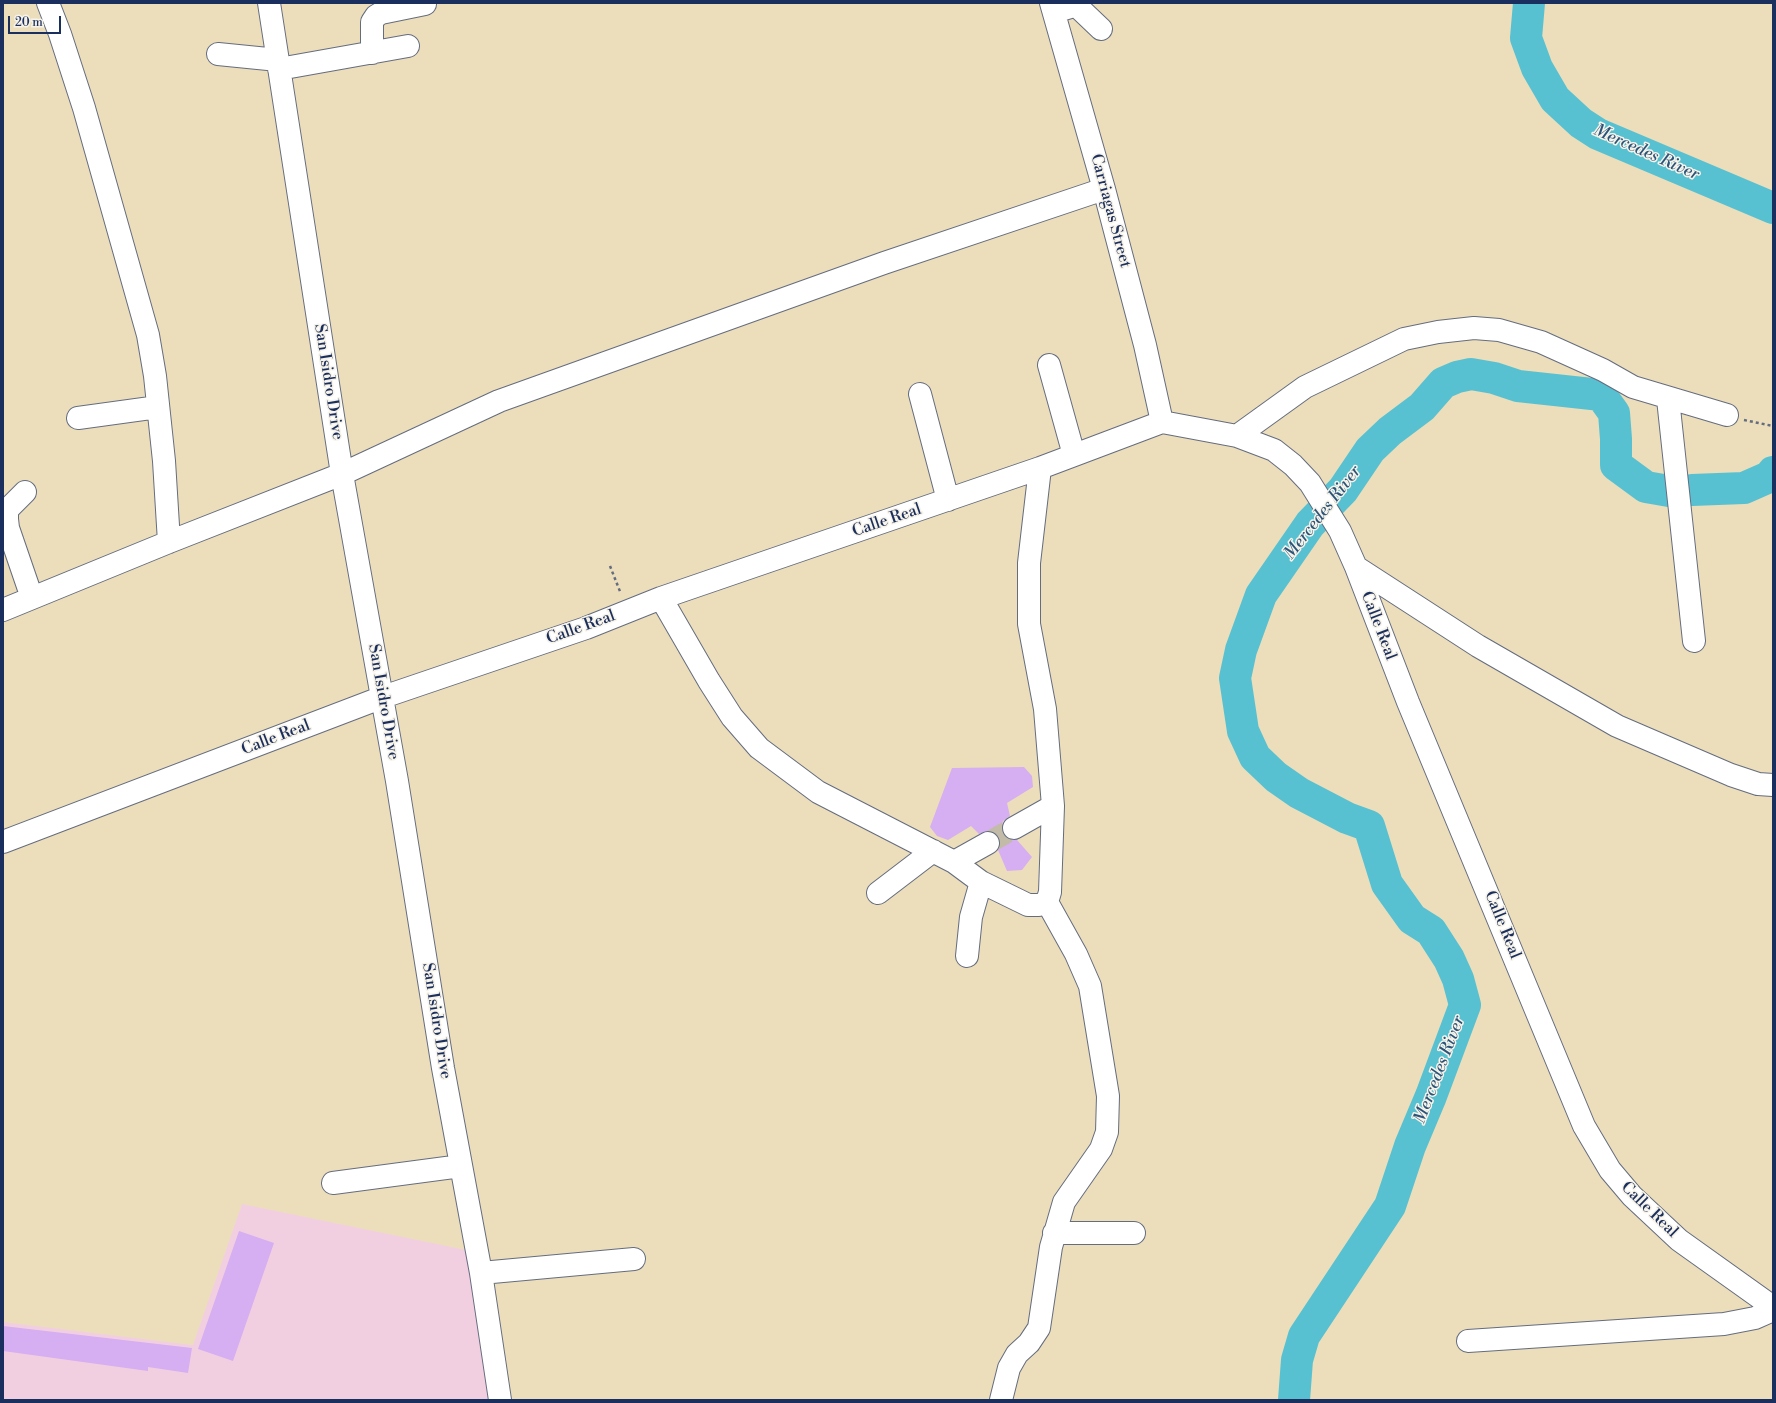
<!DOCTYPE html>
<style>
body{margin:0}
#map{position:relative;width:1776px;height:1403px;overflow:hidden;background:#ecdebb;font-family:"Libre Bodoni",serif}
canvas{display:block}
.frame{position:absolute;inset:0;border:4px solid #1b2f5e;pointer-events:none}
.scale{position:absolute;left:8px;top:16px;width:53px;height:18px;box-sizing:border-box;border:2px solid #1b2f5e;border-top:0;padding-left:5px;font-size:12px;line-height:14px;white-space:nowrap;color:#1b2f5e;-webkit-text-stroke:3px #f7f3e8;paint-order:stroke}
</style>
<div id="map">
<canvas width="1776" height="1403"></canvas>
<div class="frame"></div>
<div class="scale">20 m</div>
</div>
<script>
const c = document.querySelector('canvas').getContext('2d');
c.lineJoin = 'round';
function paint(path, color) {
  c.fillStyle = color;
  c.fill(path, 'evenodd');
}
function toPath(rows) {
  const path = new Path2D();
  for (const r of rows) {
    path.moveTo(r[0], r[1]);
    for (let i = 2; i < r.length; i += 2) path.lineTo(r[i], r[i + 1]);
  }
  return path;
}
function trace(path, color, width, dash) {
  c.strokeStyle = color;
  c.lineWidth = width;
  c.lineCap = dash ? 'butt' : 'round';
  c.setLineDash(dash || []);
  c.stroke(path);
}
function label(font, color, halo, rows, align = 'center') {
  c.font = font + ' "Libre Bodoni",serif';
  c.lineWidth = 3;
  c.setLineDash([]);
  c.textBaseline = 'middle';
  c.strokeStyle = halo;
  c.fillStyle = color;
  for (const [text, x, y, turn = 0] of rows) {
    c.save();
    c.translate(x, y);
    c.rotate((+turn || 0) * Math.PI / 180);
    c.textAlign = isNaN(turn) ? turn : align;
    if (halo) c.strokeText(text, 0, 0);
    c.fillText(text, 0, 0);
    c.restore();
  }
}
paint(toPath([
 [242,1204,471,1251,493,1400,3,1400,3,1322,193,1345]
]), '#f2cfe0');
trace(toPath([
 [1529,3,1526,38,1537,68,1555,99,1581,123,1598,134,1773,208],
 [1692,490,1744,488,1769,477,1773,472],
 [1294,1400,1297,1360,1304,1336,1390,1206,1410,1146,1431,1096,1465,1005,1458,979,1449,959,1431,931,1412,919,1387,884,1369,826,1347,818,1299,793,1276,777,1255,757,1243,731,1235,678,1241,650,1261,595,1310,524,1343,490,1370,450,1390,431,1422,407,1443,383,1457,377,1471,374,1494,378,1518,386,1601,395,1614,413,1616,439,1616,465,1646,487,1669,491]
]), '#57c1d2', 32);
paint(toPath([
 [1024,767,1032,776,1033,787,1007,803,1010,816,1003,821,1002,827,1003,834,1007,839,1017,840,1032,857,1022,870,1007,871,998,850,1000,844,999,837,994,832,988,831,979,834,971,826,948,840,937,836,930,827,952,768],
 [239,1231,274,1243,233,1361,198,1349],
 [3,1326,192,1348,188,1373,148,1367,148,1371,3,1351]
]), '#d6aef2');
trace(toPath([
 [988,843,1014,828]
]), '#c2bba8', 22, [22, 11]);
const minor = toPath([
 [48,3,60,34,84,108,148,335,155,376,164,461,169,542],
 [269,3,342,474,397,781,443,1068,481,1273,500,1400],
 [1051,3,1104,189,1145,345,1162,422],
 [1054,12,1074,6,1080,9,1101,29],
 [372,53,372,22,376,16,381,13,425,4],
 [218,54,278,60],
 [279,69,408,46],
 [1049,365,1074,455],
 [920,394,948,500],
 [1668,399,1694,641],
 [78,418,158,407],
 [1162,422,1237,436,1274,450,1293,465,1310,483,1340,531,1356,567,1408,702,1584,1126,1610,1170,1632,1196,1679,1240,1773,1307],
 [1237,436,1305,387,1404,339,1438,332,1474,328,1499,330,1541,342,1603,370,1633,387,1727,415],
 [25,492,7,510,7,519,8,528,32,598],
 [1356,567,1478,646,1617,726,1731,775,1758,784,1773,785],
 [661,598,709,681,732,717,759,748,818,792,954,862,981,882,1028,905,1039,905,1047,902,1050,892,1053,806,1045,709,1029,624,1029,563,1040,468],
 [3,610,169,542,342,474,499,401,884,263,1104,189],
 [1014,828,1053,806],
 [3,842,383,697,586,628,661,598,1040,468,1162,422],
 [954,862,988,843],
 [878,893,933,851],
 [967,956,971,917,981,882],
 [333,1183,461,1166],
 [1054,1233,1134,1233],
 [481,1273,634,1259],
 [1468,1341,1724,1324,1755,1318,1773,1310],
 [1001,1400,1009,1368,1017,1354,1029,1343,1039,1328,1051,1247,1064,1202,1101,1149,1107,1132,1108,1096,1090,986,1076,954,1047,902]
]);
trace(minor, '#646c7f', 24);
trace(toPath([
 [1744,420,1773,426],
 [610,566,621,594]
]), '#646c7f', 2.5, [3, 3]);
trace(minor, '#fff', 22);
label('16px', '#1b2f5e', '#f7f3e8', [
 ["Carriagas Street",1110,211,75],
 ["San Isidro Drive",328,382,81],
 ["Calle Real",887,521,-19],
 ["Calle Real",1378,626,69],
 ["Calle Real",581,628,-20],
 ["San Isidro Drive",383,702,80],
 ["Calle Real",276,738,-21],
 ["Calle Real",1502,925,68],
 ["San Isidro Drive",436,1021,81],
 ["Calle Real",1649,1210,44]
]);
label('italic 17px', '#2a547b', '#f7f3e8', [
 ["Mercedes River",1646,153,24],
 ["Mercedes River",1323,513,-52],
 ["Mercedes River",1440,1070,-69]
]);
</script>
